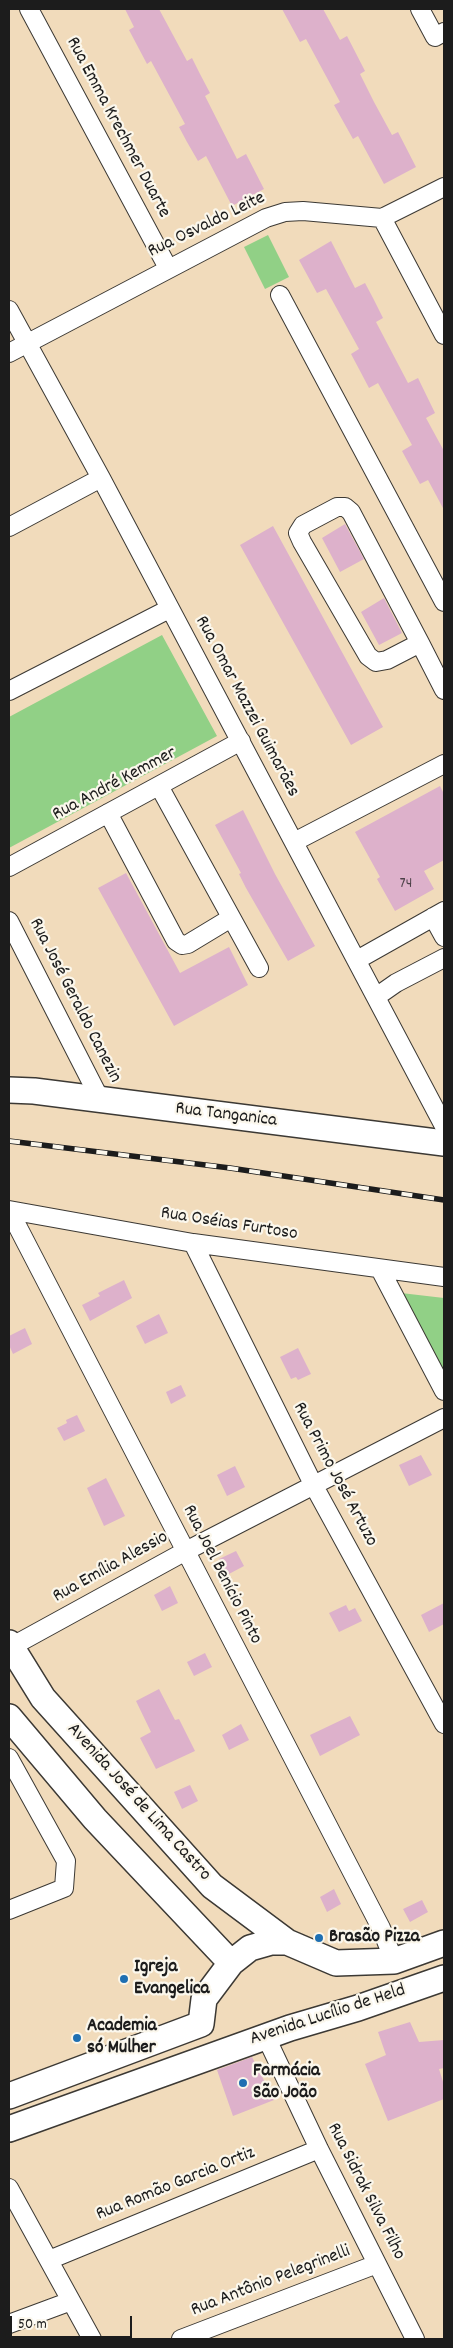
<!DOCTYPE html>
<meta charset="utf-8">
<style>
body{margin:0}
#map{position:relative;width:453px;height:2348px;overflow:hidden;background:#f1dbbb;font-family:Dekko,sans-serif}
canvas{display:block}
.frame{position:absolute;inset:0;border:10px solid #1c1c1c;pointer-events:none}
.scale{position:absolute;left:10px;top:2316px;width:122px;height:22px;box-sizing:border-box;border:2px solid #1c1c1c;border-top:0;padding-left:6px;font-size:15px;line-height:18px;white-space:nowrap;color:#1c1c1c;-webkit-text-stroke:4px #fbf7ec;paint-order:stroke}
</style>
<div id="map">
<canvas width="453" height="2348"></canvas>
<div class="frame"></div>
<div class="scale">50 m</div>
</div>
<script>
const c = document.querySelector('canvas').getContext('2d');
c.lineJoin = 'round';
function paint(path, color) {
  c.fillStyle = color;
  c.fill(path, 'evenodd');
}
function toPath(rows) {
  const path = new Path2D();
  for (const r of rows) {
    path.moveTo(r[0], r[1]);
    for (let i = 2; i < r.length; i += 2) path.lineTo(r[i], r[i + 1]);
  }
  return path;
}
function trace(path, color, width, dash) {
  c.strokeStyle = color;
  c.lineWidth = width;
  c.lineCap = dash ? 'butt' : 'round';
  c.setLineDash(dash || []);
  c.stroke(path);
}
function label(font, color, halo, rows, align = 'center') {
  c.font = font + ' Dekko,sans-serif';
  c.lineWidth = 4.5;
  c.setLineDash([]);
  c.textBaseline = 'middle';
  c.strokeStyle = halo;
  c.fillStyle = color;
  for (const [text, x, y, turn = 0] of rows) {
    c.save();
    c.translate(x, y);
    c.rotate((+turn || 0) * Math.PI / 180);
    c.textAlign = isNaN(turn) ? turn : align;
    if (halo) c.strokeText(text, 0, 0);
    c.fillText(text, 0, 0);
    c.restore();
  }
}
paint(toPath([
 [268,235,289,277,265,289,244,247],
 [162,635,217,736,9,848,9,717],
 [401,1293,444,1298,444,1374]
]), '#91d086');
paint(toPath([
 [125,9,159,9,187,61,192,58,200,74,210,93,205,96,237,159,246,154,264,189,232,206,206,156,198,161,187,142,179,127,185,124,151,61,147,64,129,30,134,27],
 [282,9,323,9,340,40,347,36,365,71,360,74,374,102,392,135,398,132,416,167,384,184,358,136,353,139,334,105,340,102,306,39,300,42],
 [331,241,355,288,365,283,373,298,383,318,376,322,408,383,418,378,435,413,426,418,444,451,444,510,428,480,420,484,402,451,412,445,378,383,369,388,359,369,351,354,359,349,326,289,317,293,299,260],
 [345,524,364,559,340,572,322,538],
 [273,526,383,727,351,745,240,545],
 [384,598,402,633,379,645,361,612],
 [440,786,444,794,444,860,424,871,434,889,395,911,377,879,380,877,355,832],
 [243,810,275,874,315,946,288,961,246,888,239,874,241,873,215,825],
 [126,873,180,973,229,947,248,985,174,1026,98,888],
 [124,1280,132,1298,90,1321,82,1305,100,1296,98,1293],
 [159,1314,168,1333,145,1344,136,1326],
 [25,1328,32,1344,13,1354,9,1345,9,1336],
 [298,1348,311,1374,298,1380,296,1377,291,1379,280,1357],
 [181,1385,186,1396,171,1404,166,1392],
 [77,1415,85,1431,64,1441,57,1428,67,1423,66,1420],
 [421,1455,432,1475,409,1486,399,1465],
 [235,1466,245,1487,227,1496,217,1475],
 [106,1478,125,1516,104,1526,87,1488],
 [236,1551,244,1566,227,1575,219,1559],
 [170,1586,178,1603,162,1611,154,1595],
 [444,1603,444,1624,429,1632,421,1615],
 [346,1605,349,1611,355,1608,362,1621,339,1632,329,1613],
 [205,1653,212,1667,194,1676,187,1662],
 [159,1689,175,1720,179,1719,195,1751,156,1769,140,1738,151,1732,136,1701],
 [350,1716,360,1735,320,1756,310,1735],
 [241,1724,249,1740,229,1750,222,1735],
 [190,1785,198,1801,182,1809,174,1792],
 [334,1889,341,1904,327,1912,320,1897],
 [422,1900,428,1912,410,1922,403,1909],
 [410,2022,419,2042,444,2040,444,2068,439,2069,444,2085,444,2099,388,2121,365,2064,386,2055,378,2032],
 [252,2057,274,2100,233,2116,217,2070]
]), '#ddb1cb');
const street = toPath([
 [29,9,168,268],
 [420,9,435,37,444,32],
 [382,218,444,335],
 [280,295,444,602],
 [9,310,101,478,444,1126],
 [9,353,266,218,285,212,303,211,382,218,444,187],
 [9,527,101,478],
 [420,643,387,660,376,662,368,656,302,542,298,533,303,525,337,507,345,507,351,512,420,643,444,690],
 [9,691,169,609],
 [159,786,259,968],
 [108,813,176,941,182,945,188,944,231,918],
 [294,842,444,764],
 [9,867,241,741],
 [433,917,444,937],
 [9,921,101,1101],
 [357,960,444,911],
 [376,997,396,983,444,958],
 [9,1210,381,1928,394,1961],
 [9,1210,193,1243,444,1277],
 [193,1243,314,1486,444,1724],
 [380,1269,444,1391],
 [9,1648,184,1552,444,1418],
 [9,1758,66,1861,64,1888,9,1910],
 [266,2037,319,2149,415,2339],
 [9,2188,92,2339],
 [49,2260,319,2149],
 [9,2324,71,2301],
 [181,2339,377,2264]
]);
const secondary = toPath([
 [9,1090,34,1091,444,1143],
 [9,1643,43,1698,212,1886,287,1942],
 [9,1717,95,1819,231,1963],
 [9,2096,201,2024,204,1999,231,1963,250,1948,271,1942,287,1942,336,1963,394,1961,444,1943],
 [9,2129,290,2028,358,2008,444,1978]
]);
trace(street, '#3c3934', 20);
trace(secondary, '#3c3934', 28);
trace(street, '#fff', 18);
trace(secondary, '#fff', 25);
const rail = toPath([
 [9,1141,230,1168,444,1200]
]);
trace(rail, '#1c1c1c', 5.5);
trace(rail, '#fbf7ec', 4, [11]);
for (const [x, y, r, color] of [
 [319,1938,5,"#1f6fb2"],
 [124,1979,5,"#1f6fb2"],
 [77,2038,5,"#1f6fb2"],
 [243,2083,5,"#1f6fb2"]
]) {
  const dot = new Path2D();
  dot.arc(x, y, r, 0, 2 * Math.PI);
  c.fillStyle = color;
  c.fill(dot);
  trace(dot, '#fbf7ec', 2);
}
label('16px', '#4c4148', null, [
 ["74",406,885]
]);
label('19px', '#1c1c1c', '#fbf7ec', [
 ["Rua Emma Krechmer Duarte",117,128,62],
 ["Rua Osvaldo Leite",207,226,-26],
 ["Rua Omar Mazzei Guimarães",246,707,62],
 ["Rua André Kemmer",115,785,-28],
 ["Rua José Geraldo Canezin",74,1001,63],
 ["Rua Tanganica",226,1116,7],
 ["Rua Oséias Furtoso",229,1225,9],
 ["Rua Primo José Artuzo",334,1475,62],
 ["Rua Emília Alessio",111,1568,-29],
 ["Rua Joel Benício Pinto",221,1575,63],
 ["Avenida José de Lima Castro",138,1803,48],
 ["Avenida Lucílio de Held",328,2016,-18],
 ["Rua Romão Garcia Ortiz",176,2185,-22],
 ["Rua Sidrak Silva Filho",365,2192,63],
 ["Rua Antônio Pelegrinelli",271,2282,-21]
]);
label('bold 19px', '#1c1c1c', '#fbf7ec', [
 ["Brasão Pizza",329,1938],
 ["Igreja",134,1968],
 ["Evangelica",134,1990],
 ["Academia",87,2027],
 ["só Mulher",87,2049],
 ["Farmácia",253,2072],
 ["São João",253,2094]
], 'left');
</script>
